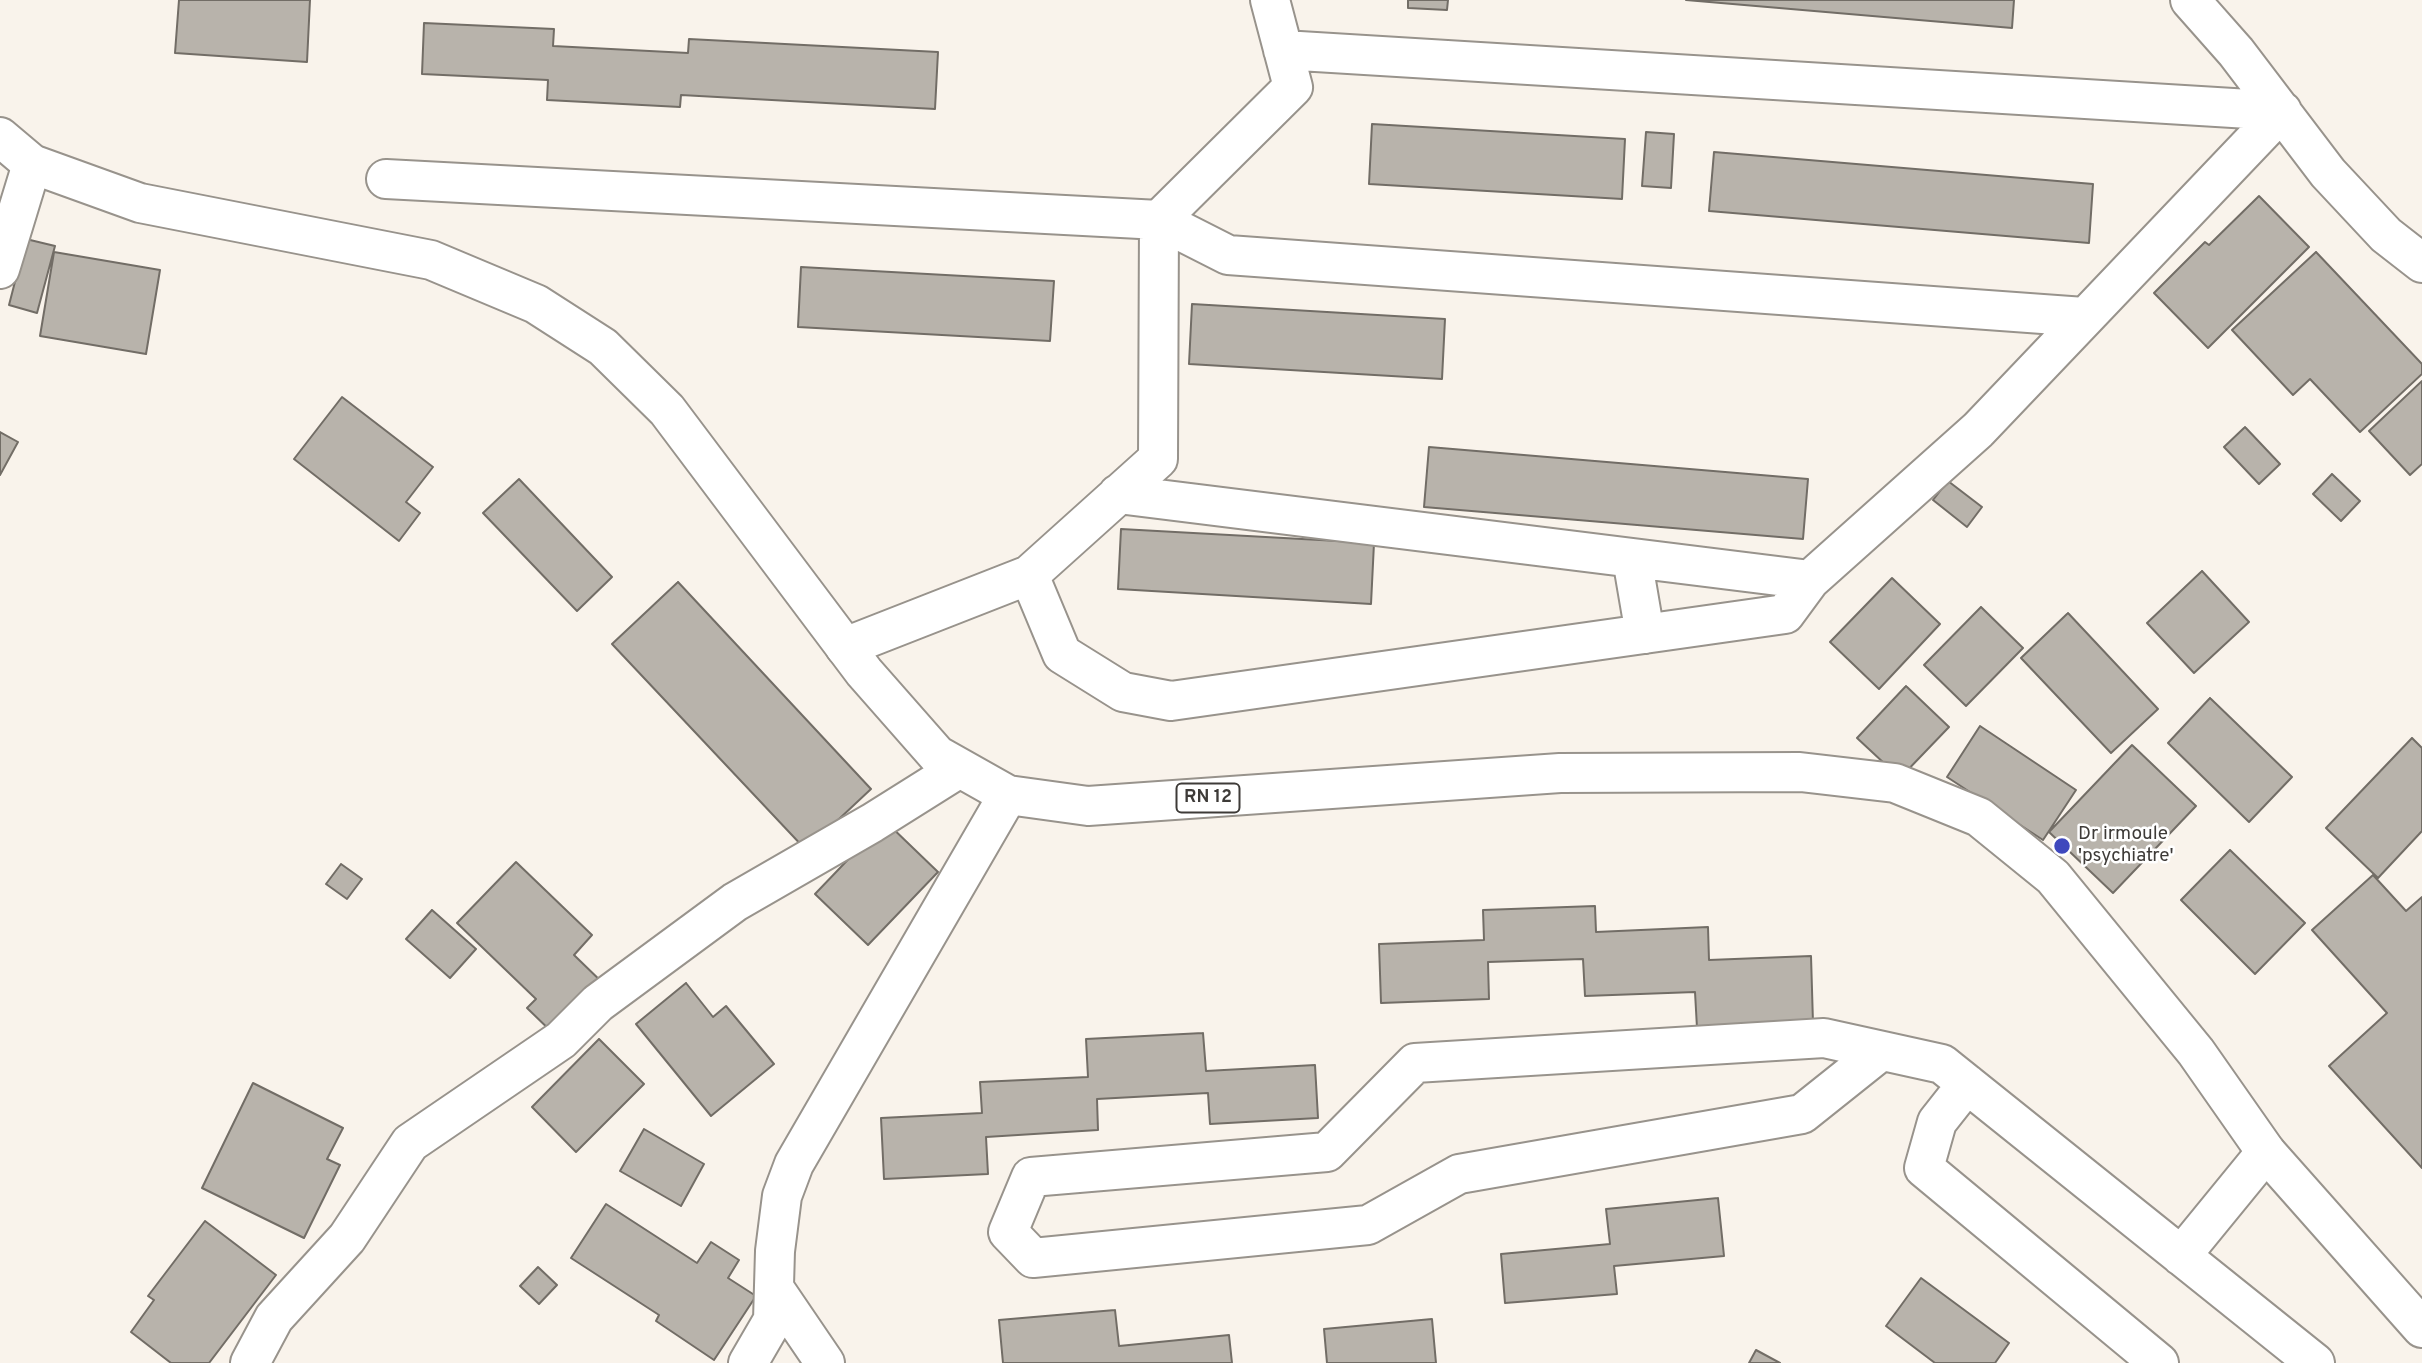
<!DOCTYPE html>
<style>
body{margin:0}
canvas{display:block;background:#f9f3eb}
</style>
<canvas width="2422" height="1363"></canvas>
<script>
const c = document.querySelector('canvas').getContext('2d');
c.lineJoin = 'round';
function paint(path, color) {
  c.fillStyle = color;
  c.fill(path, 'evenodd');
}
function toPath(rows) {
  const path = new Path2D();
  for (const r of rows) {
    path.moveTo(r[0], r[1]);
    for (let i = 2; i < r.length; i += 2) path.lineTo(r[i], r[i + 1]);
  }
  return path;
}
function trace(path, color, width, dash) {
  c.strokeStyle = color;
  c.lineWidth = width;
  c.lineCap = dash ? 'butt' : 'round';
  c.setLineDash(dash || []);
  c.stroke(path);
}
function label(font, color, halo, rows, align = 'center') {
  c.font = font + ' Overpass,sans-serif';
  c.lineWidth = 5;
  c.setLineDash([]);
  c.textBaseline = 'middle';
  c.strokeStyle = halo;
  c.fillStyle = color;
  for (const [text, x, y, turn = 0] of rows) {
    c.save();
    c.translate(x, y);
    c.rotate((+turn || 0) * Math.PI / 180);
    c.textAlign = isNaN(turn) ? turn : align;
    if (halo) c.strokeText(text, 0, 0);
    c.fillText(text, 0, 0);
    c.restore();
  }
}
const building = toPath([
 [179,0,310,0,307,62,175,53,179,0],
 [1408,0,1448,0,1447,10,1408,8,1408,0],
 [1686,0,2014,0,2012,28,1686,0],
 [424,23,554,29,553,46,688,53,689,39,938,52,935,109,681,95,680,107,547,100,548,80,422,74,424,23],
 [1372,124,1625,139,1622,199,1369,184,1372,124],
 [1646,132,1674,134,1671,188,1642,186,1646,132],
 [1714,152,2093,184,2089,243,1709,211,1714,152],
 [2259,196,2309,247,2208,348,2154,293,2205,242,2209,245,2259,196],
 [26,239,55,246,37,313,9,305,26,239],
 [54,252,160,270,146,354,40,336,54,252],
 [2316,252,2422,364,2422,374,2360,432,2310,379,2293,395,2232,330,2316,252],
 [801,267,1054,281,1050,341,798,327,801,267],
 [1192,304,1445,319,1442,379,1189,364,1192,304],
 [2422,381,2422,464,2410,475,2369,431,2422,381],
 [342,397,433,467,406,502,420,513,399,541,294,459,342,397],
 [2245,427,2280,464,2259,484,2224,447,2245,427],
 [0,432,18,442,0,475,0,432],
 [1429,447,1808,479,1803,539,1424,507,1429,447],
 [2332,474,2360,501,2341,521,2313,494,2332,474],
 [519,479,612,577,577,611,483,513,519,479],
 [1948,481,1982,507,1967,527,1933,500,1948,481],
 [1121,529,1374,543,1371,604,1118,589,1121,529],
 [2202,571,2249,622,2194,673,2147,623,2202,571],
 [1892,578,1940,624,1879,689,1830,642,1892,578],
 [678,582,871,789,806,850,612,644,678,582],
 [1981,607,2023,648,1966,706,1924,665,1981,607],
 [2068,613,2158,709,2111,753,2021,658,2068,613],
 [1906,686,1949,727,1900,778,1857,738,1906,686],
 [2210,698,2292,777,2249,822,2168,743,2210,698],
 [1980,726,2076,790,2043,840,1947,777,1980,726],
 [2412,738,2422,748,2422,831,2378,878,2326,828,2412,738],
 [2132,745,2196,806,2113,893,2049,832,2132,745],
 [885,821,938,872,868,945,815,894,885,821],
 [2230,850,2305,923,2255,974,2181,900,2230,850],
 [516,862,592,935,574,955,608,988,559,1039,527,1008,536,999,457,923,516,862],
 [341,864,362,879,347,899,326,884,341,864],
 [2373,875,2406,911,2422,897,2422,1168,2329,1066,2387,1013,2312,930,2373,875],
 [1595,906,1596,932,1708,927,1709,960,1811,956,1813,1023,1697,1028,1695,992,1585,996,1583,959,1488,962,1489,999,1381,1003,1379,944,1484,940,1483,910,1595,906],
 [432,910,476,949,450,978,406,939,432,910],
 [686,983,713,1017,726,1006,774,1064,711,1116,636,1024,686,983],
 [1203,1033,1206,1071,1315,1065,1318,1118,1210,1124,1208,1093,1097,1099,1098,1130,986,1137,988,1174,884,1179,881,1118,982,1113,980,1082,1088,1077,1086,1039,1203,1033],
 [599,1039,644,1084,576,1152,532,1107,599,1039],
 [253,1083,343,1128,327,1159,340,1165,304,1238,202,1188,253,1083],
 [644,1129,704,1164,681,1206,620,1171,644,1129],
 [1718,1198,1724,1256,1614,1266,1617,1294,1505,1303,1501,1254,1610,1244,1606,1209,1718,1198],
 [606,1204,697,1263,711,1242,739,1260,728,1278,756,1296,714,1360,656,1321,659,1315,571,1258,606,1204],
 [205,1221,276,1275,209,1363,171,1363,131,1332,154,1300,148,1296,205,1221],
 [538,1267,557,1285,539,1304,520,1286,538,1267],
 [1921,1278,2009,1343,1995,1363,1935,1363,1886,1326,1921,1278],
 [1115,1310,1119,1346,1229,1335,1232,1363,1003,1363,999,1320,1115,1310],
 [1432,1319,1436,1363,1327,1363,1324,1329,1432,1319],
 [1756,1350,1780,1363,1749,1363,1756,1350]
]);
paint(building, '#b8b3ab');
trace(building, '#726d66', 2);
const minor = toPath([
 [2190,0,2236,52,2328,173,2386,235,2422,263],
 [1283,50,2282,111],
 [386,179,1159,220,1228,255,2084,317],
 [0,269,32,164],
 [1118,494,1810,580,1978,430,2282,111],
 [1632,558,1645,634],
 [1029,575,1062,654,1123,692,1171,701,1785,614,1810,580],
 [845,647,1029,575,1158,459,1159,220,1293,87,1270,0],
 [1881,1051,1802,1114,1459,1174,1368,1225,1033,1258,1008,1232,1031,1177,1327,1152,1415,1063,1824,1038,1942,1064,2315,1363],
 [1967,1084,1937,1122,1924,1168,2159,1363],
 [2181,1256,2266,1152],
 [774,1288,825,1363],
 [250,1363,274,1318,347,1238,410,1143,561,1040,598,1003,735,902,872,823,958,769],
 [748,1363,773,1320,775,1251,782,1196,794,1164,1008,795]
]);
const major = toPath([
 [0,137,32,164,140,203,431,260,536,304,603,347,667,410,864,672,937,755,1008,795,1088,806,1560,773,1800,772,1895,783,1979,817,2053,877,2196,1052,2266,1152,2422,1328]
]);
trace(minor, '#98938c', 42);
trace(major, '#98938c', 42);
trace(minor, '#fff', 38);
trace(major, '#fff', 38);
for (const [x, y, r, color] of [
 [2062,846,9,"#3f48bd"]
]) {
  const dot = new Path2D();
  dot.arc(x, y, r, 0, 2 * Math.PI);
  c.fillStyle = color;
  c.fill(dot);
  trace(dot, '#fff', 2.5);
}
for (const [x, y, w] of [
 [1208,798,63]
]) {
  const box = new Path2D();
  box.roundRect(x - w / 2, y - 14.5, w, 29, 5);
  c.fillStyle = '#fff';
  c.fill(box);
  trace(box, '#3e3b38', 2);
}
label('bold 18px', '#3e3b38', null, [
 ["RN 12",1208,798]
]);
label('19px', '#3e3b38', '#fff', [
 ["Dr irmoule",2078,835],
 ["'psychiatre'",2078,857]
], 'left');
</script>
